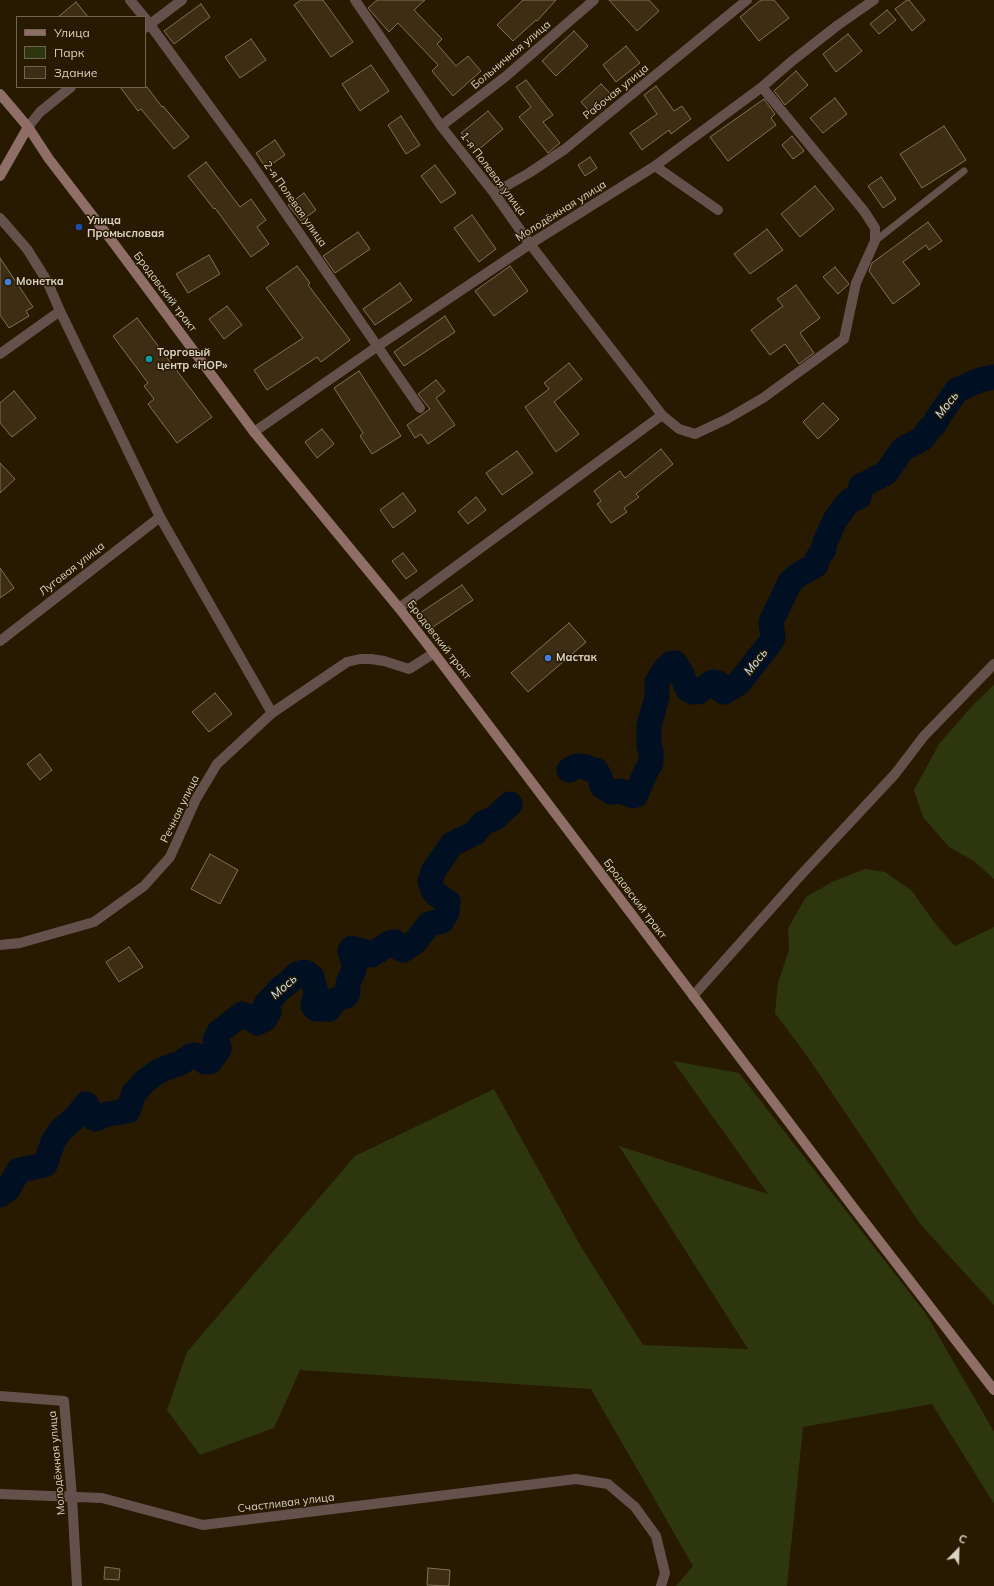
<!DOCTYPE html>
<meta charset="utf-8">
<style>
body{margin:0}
#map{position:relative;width:994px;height:1586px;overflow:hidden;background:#271a01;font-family:Mulish,sans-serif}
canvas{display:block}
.legend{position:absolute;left:16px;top:16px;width:130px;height:72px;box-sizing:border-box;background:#271a01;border:1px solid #6f644f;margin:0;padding:5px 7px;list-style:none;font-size:12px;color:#dad2c3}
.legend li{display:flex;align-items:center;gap:8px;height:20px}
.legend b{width:20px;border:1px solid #6f644f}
.north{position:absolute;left:938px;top:1530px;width:40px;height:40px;-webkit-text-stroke:3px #271a01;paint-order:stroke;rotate:23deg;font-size:11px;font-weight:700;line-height:16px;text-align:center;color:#dad2c3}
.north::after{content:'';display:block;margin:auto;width:14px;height:18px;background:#dad2c3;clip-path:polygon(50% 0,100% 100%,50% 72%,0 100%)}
</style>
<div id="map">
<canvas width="994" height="1586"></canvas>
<ul class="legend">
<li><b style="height:5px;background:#8e6e67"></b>Улица</li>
<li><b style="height:11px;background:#2e360e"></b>Парк</li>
<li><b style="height:11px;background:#3c2d14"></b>Здание</li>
</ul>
<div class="north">С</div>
</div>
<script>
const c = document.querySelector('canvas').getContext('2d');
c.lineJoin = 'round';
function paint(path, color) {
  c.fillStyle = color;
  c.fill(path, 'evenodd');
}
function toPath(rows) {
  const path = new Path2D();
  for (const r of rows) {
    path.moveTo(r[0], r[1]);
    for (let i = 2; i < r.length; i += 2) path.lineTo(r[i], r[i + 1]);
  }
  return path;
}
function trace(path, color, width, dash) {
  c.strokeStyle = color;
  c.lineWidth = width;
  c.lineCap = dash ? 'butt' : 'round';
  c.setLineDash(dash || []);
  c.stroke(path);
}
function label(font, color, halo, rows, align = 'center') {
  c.font = font + ' Mulish,sans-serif';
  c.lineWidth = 3;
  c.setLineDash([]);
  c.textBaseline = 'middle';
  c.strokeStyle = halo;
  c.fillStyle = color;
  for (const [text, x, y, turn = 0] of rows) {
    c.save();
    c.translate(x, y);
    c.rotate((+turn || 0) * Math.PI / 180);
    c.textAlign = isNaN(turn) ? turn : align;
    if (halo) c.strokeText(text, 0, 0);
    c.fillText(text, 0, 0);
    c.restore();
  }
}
paint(toPath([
 [994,685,994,879,974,861,949,847,923,817,914,790,939,744,973,705],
 [865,869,885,872,912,891,937,926,955,946,994,927,994,1305,921,1225,805,1053,775,1013,778,983,789,950,788,928,806,897,832,882],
 [673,1061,739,1073,926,1314,994,1432,994,1504,932,1404,803,1427,787,1586,676,1586,693,1566,591,1389,300,1370,274,1428,200,1455,167,1410,187,1352,355,1156,494,1089,580,1245,643,1345,748,1349,619,1146,768,1194]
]), '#2e360e');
trace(toPath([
 [569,770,577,766,586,767,590,769,596,770,600,777,602,786,611,792,621,791,633,796,636,795,646,771,651,763,651,752,649,746,649,726,657,697,657,682,665,669,672,663,675,663,682,674,686,686,688,690,693,692,698,692,713,682,718,683,721,690,724,692,739,683,770,643,773,638,771,622,790,582,798,575,816,565,817,559,824,549,825,542,835,520,846,505,851,500,859,497,861,486,886,473,903,449,922,439,929,429,934,425,940,414,957,390,980,380,994,377],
 [0,1195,8,1189,19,1170,45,1165,53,1142,61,1130,76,1117,86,1104,95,1119,108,1114,128,1111,134,1093,145,1081,159,1071,180,1063,193,1055,199,1056,205,1062,210,1062,219,1049,219,1046,215,1040,219,1032,242,1014,248,1016,257,1023,265,1019,269,1012,265,1006,266,1004,281,988,289,982,297,974,305,972,312,977,316,992,313,1006,316,1009,329,1009,335,1000,346,996,348,993,348,983,354,970,354,964,350,951,352,948,363,951,371,955,392,942,395,942,399,948,403,950,415,942,429,924,442,921,447,912,448,902,436,894,433,890,430,881,434,870,452,844,475,833,483,823,495,818,510,804]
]), '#000f22', 25);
const building = toPath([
 [301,0,323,0,353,42,331,57,294,5,301,0],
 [377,0,425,0,414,10,442,39,437,44,456,66,468,56,481,71,453,96,432,71,438,65,398,23,389,32,369,9,368,8,377,0],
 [523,0,556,0,537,21,536,20,513,41,497,25,523,0],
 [609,0,649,0,659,11,637,31,609,0],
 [761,0,774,0,789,18,759,41,740,17,761,0],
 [907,0,909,0,925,20,912,31,895,9,907,0],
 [76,2,88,17,58,17,76,2],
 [201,4,210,17,174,44,164,31,201,4],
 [887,10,896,20,879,34,870,24,887,10],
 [574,31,588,46,556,76,542,61,574,31],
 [848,34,862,51,836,72,823,54,848,34],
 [251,39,266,60,240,78,225,57,251,39],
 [626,46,640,63,616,82,603,65,626,46],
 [371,65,389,91,360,111,342,84,371,65],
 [796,71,808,85,785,105,774,91,796,71],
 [526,80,553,115,543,122,560,143,548,153,519,117,531,107,516,87,526,80],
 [601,84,610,93,590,112,581,102,601,84],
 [656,86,674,111,682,106,691,119,671,134,669,130,642,150,630,133,657,114,644,95,656,86],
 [120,87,147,87,162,107,163,106,189,137,174,149,141,109,138,111,120,87],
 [835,98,847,114,823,133,810,118,835,98],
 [764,99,775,114,771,118,776,125,728,161,710,137,764,99],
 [488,111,503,129,477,151,461,133,488,111],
 [401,116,420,145,406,154,388,125,401,116],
 [944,126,966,160,922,188,900,154,944,126],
 [792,136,804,151,793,159,782,145,792,136],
 [275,140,285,155,266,168,256,153,275,140],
 [590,157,597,168,585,176,578,165,590,157],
 [206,162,240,207,251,199,266,220,257,227,269,244,251,257,215,208,214,209,188,176,206,162],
 [435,165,456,193,441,203,421,176,435,165],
 [881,177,896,199,883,208,868,186,881,177],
 [815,186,834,209,800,237,781,214,815,186],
 [304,193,316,210,301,221,288,205,304,193],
 [472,215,496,249,479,262,454,228,472,215],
 [928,222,942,241,929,250,926,245,903,262,920,284,893,304,869,271,872,263,928,222],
 [767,229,783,250,750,274,734,254,767,229],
 [358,232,370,249,335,273,323,256,358,232],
 [209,255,220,274,188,293,176,274,209,255],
 [0,258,33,307,26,311,29,316,9,328,0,315,0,258],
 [297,266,310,283,308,285,350,340,321,362,317,357,267,390,254,370,303,338,266,288,297,266],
 [510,266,528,291,494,316,475,291,510,266],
 [835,267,849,284,838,294,823,277,835,267],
 [400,283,412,300,375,325,363,309,400,283],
 [796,285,820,318,800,333,814,353,799,364,785,344,770,355,751,330,783,306,777,299,796,285],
 [227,306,242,325,224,339,209,319,227,306],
 [445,316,455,332,404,366,394,352,445,316],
 [137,318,212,417,177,443,148,404,154,399,144,386,148,383,113,336,137,318],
 [569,363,582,379,554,402,579,434,556,452,525,407,549,389,544,383,569,363],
 [359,371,401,436,372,454,360,436,363,433,334,388,359,371],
 [436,380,445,391,436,398,455,425,428,444,421,434,415,438,407,425,430,409,418,394,436,380],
 [14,391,36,418,12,437,0,423,0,403,14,391],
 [823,403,839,419,818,439,803,422,823,403],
 [322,429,334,444,317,458,305,442,322,429],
 [661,449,673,464,636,494,639,497,624,508,627,512,611,523,597,504,601,501,594,491,620,471,625,478,661,449],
 [517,451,533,473,502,495,486,473,517,451],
 [0,463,15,479,0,493,0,463],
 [403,493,416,511,393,528,380,510,403,493],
 [476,497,486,510,468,524,458,512,476,497],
 [403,553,417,571,406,579,392,561,403,553],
 [0,568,14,588,0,598,0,568],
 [462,585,473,600,430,629,420,613,462,585],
 [569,623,586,642,528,692,511,673,569,623],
 [215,693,232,714,209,732,192,712,215,693],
 [40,754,52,770,40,780,27,764,40,754],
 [210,854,238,870,220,904,191,889,210,854],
 [129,947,143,967,119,982,106,962,129,947],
 [105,1567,120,1569,119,1580,104,1579,105,1567],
 [428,1568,450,1570,449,1586,427,1585,428,1568]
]);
paint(building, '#3c2d14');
trace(building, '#817156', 1);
trace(toPath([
 [875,241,964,171]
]), '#65514c', 7);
trace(toPath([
 [130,0,144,17],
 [355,0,441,126,494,193,530,244,662,415,679,429,695,434,727,419,763,398,844,339,856,283,875,241,875,228,864,211,762,87],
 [145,18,251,163,420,408],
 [145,28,182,0],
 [441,126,505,77,594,0],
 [28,127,40,112,71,87],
 [655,166,718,210],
 [494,193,529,173,565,149,747,0],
 [0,218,27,249,47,281,60,311,0,354],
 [60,311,160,517,272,713],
 [254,432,378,346,530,244,655,166,762,87,792,61,838,25,874,0],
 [399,608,662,415],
 [0,641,160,517],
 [0,945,20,943,94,922,144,886,170,857,196,799,217,764,272,713,347,662,360,659,371,659,384,661,409,669,434,653],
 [693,996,800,876,895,774,924,736,994,664],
 [0,1396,64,1401,72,1497,77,1586],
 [0,1494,102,1498,203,1525,576,1479,608,1484,635,1507,656,1536,665,1573,661,1586]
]), '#65514c', 10);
trace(toPath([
 [0,94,28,127,49,159,115,245,254,432,399,608,434,653,853,1207,994,1390],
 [0,176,28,127]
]), '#8e6e67', 10);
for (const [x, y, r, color] of [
 [79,227,4,"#1a4fb4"],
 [8,282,4,"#3f7fe0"],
 [149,359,4,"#0f9aa8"],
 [548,658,4,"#3f7fe0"]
]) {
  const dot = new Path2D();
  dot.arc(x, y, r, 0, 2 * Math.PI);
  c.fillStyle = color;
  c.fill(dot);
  trace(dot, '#271a01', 1.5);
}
label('11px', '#dad2c3', '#271a01', [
 ["Больничная улица",511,55,-40],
 ["Рабочая улица",616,92,-39],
 ["1-я Полевая улица",493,174,53],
 ["2-я Полевая улица",295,204,55],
 ["Молодёжная улица",561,211,-32],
 ["Бродовский тракт",165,292,53],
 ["Луговая улица",72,569,-38],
 ["Бродовский тракт",439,640,52],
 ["Речная улица",180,809,-64],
 ["Бродовский тракт",635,899,53],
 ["Молодёжная улица",57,1463,-95],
 ["Счастливая улица",286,1503,-7]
]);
label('bold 11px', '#dad2c3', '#271a01', [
 ["Улица",87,221],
 ["Промысловая",87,234],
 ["Монетка",16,282],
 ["Торговый",157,353],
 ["центр «НОР»",157,366],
 ["Мастак",556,658]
], 'left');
label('italic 12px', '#d1e7fc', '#271a01', [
 ["Мось",947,405,-52],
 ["Мось",756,662,-52],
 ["Мось",284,987,-42]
]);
</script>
